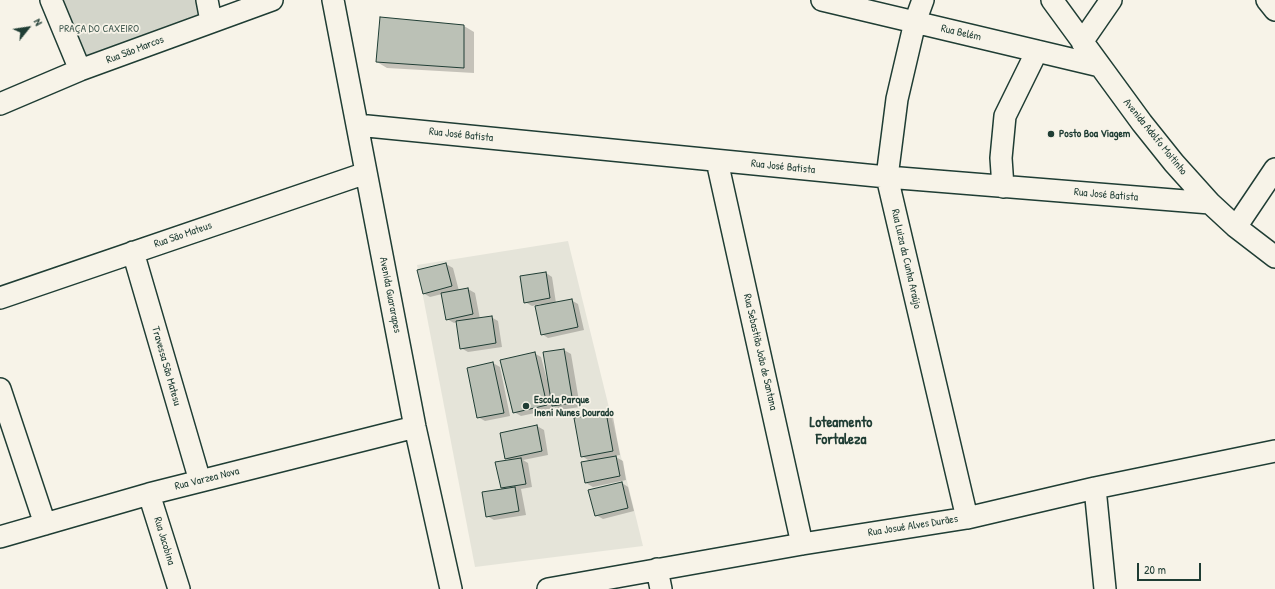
<!DOCTYPE html>
<meta charset="utf-8">
<style>
body{margin:0}
#map{position:relative;width:1275px;height:589px;overflow:hidden;background:#f7f3e8;font-family:"Patrick Hand",sans-serif}
canvas{display:block}
.north{position:absolute;left:8px;top:8px;width:40px;height:40px;-webkit-text-stroke:3px #f7f3e8;paint-order:stroke;rotate:60deg;font-size:11px;font-weight:700;line-height:16px;text-align:center;color:#1f3d34}
.north::after{content:'';display:block;margin:auto;width:14px;height:18px;background:#1f3d34;clip-path:polygon(50% 0,100% 100%,50% 72%,0 100%)}
.scale{position:absolute;left:1137px;top:563px;width:64px;height:18px;box-sizing:border-box;border:2px solid #1f3d34;border-top:0;padding-left:5px;font-size:12px;line-height:14px;white-space:nowrap;color:#1f3d34;-webkit-text-stroke:3px #f7f3e8;paint-order:stroke}
</style>
<div id="map">
<canvas width="1275" height="589"></canvas>
<div class="north">N</div>
<div class="scale">20 m</div>
</div>
<script>
const c = document.querySelector('canvas').getContext('2d');
c.lineJoin = 'round';
function paint(path, color) {
  c.fillStyle = color;
  c.fill(path, 'evenodd');
}
function toPath(rows) {
  const path = new Path2D();
  for (const r of rows) {
    path.moveTo(r[0], r[1]);
    for (let i = 2; i < r.length; i += 2) path.lineTo(r[i], r[i + 1]);
  }
  return path;
}
function trace(path, color, width, dash) {
  c.strokeStyle = color;
  c.lineWidth = width;
  c.lineCap = dash ? 'butt' : 'round';
  c.setLineDash(dash || []);
  c.stroke(path);
}
function label(font, color, halo, rows, align = 'center') {
  c.font = font + ' "Patrick Hand",sans-serif';
  c.lineWidth = 3.5;
  c.setLineDash([]);
  c.textBaseline = 'middle';
  c.strokeStyle = halo;
  c.fillStyle = color;
  for (const [text, x, y, turn = 0] of rows) {
    c.save();
    c.translate(x, y);
    c.rotate((+turn || 0) * Math.PI / 180);
    c.textAlign = isNaN(turn) ? turn : align;
    if (halo) c.strokeText(text, 0, 0);
    c.fillText(text, 0, 0);
    c.restore();
  }
}
paint(toPath([
 [568,241,643,546,475,567,417,265]
]), '#e5e4d9');
paint(toPath([
 [56,0,203,0,207,18,83,66]
]), '#d3d5ca');
paint(toPath([
 [464,26,474,32,474,73,387,68,377,62],
 [446,264,453,268,459,291,468,289,475,293,480,319,491,317,498,321,502,347,468,352,461,348,457,322,454,323,447,319,442,294,430,297,423,293],
 [546,273,552,277,556,303,571,300,578,304,584,330,548,338,542,334,541,304,532,306,525,302],
 [564,350,571,354,580,407,559,410,553,406,554,409,521,416,514,412,534,353,541,357,547,380,548,379],
 [493,363,500,367,510,416,485,421,478,417,468,368],
 [606,413,613,417,620,455,614,456,623,461,626,480,593,487,586,483,595,459,588,460,582,456],
 [537,426,544,430,548,455,523,460,528,463,532,487,521,489,526,515,494,520,487,516,502,490,497,463,510,460,506,458],
 [622,483,628,487,634,511,603,519,596,515]
]), '#0003');
const building = toPath([
 [380,17,464,25,464,68,376,62,380,17],
 [446,263,452,286,423,294,417,270,446,263],
 [546,272,550,298,524,303,520,276,546,272],
 [468,288,473,314,446,320,441,293,468,288],
 [572,299,578,327,541,335,535,306,572,299],
 [492,316,496,343,460,349,456,321,492,316],
 [564,349,573,403,552,406,543,352,564,349],
 [535,352,547,405,513,413,500,360,535,352],
 [493,362,504,413,477,418,467,368,493,362],
 [606,412,613,451,581,457,574,418,606,412],
 [537,425,542,451,505,459,500,433,537,425],
 [616,456,620,476,585,483,581,462,616,456],
 [521,458,526,484,501,488,495,462,521,458],
 [622,482,628,508,595,516,588,490,622,482],
 [515,487,519,511,486,517,482,492,515,487]
]);
paint(building, '#bbc1b6');
trace(building, '#1f3d34', 1);
const minor = toPath([
 [51,0,80,70],
 [207,0,211,21],
 [333,0,415,427,451,589],
 [822,0,1100,66],
 [923,0,915,22,897,99,887,177,967,518],
 [1052,0,1142,123,1174,163,1210,203,1236,227,1275,257],
 [1267,0,1275,10],
 [1082,42,1111,0],
 [0,104,80,70,272,0],
 [357,125,887,177,1210,203],
 [717,161,802,544],
 [1003,187,1001,158,1005,116,1037,51],
 [1236,227,1275,169],
 [133,252,200,481],
 [0,298,366,173],
 [0,389,45,524],
 [1095,488,1105,589],
 [149,494,179,589],
 [0,537,149,494,415,427],
 [657,569,661,589],
 [548,589,802,544,967,518,1095,488,1275,451]
]);
trace(minor, '#1f3d34', 24);
trace(minor, '#f7f3e8', 21);
for (const [x, y, r, color] of [
 [1051,134,4,"#1f3d34"],
 [526,406,4,"#1f3d34"]
]) {
  const dot = new Path2D();
  dot.arc(x, y, r, 0, 2 * Math.PI);
  c.fillStyle = color;
  c.fill(dot);
  trace(dot, '#f7f3e8', 1.5);
}
label('11px', '#435b52', '#f7f3e8', [
 ["PRAÇA DO CAXEIRO",99,29]
]);
label('11px', '#1f3d34', '#f7f3e8', [
 ["Rua Belém",961,33,13],
 ["Rua São Marcos",135,50,-21],
 ["Rua José Batista",461,135,6],
 ["Avenida Adolfo Moitinho",1155,137,51],
 ["Rua José Batista",783,167,6],
 ["Rua José Batista",1106,195,5],
 ["Rua São Mateus",183,235,-19],
 ["Rua Luiza da Cunha Araújo",906,259,77],
 ["Avenida Guararapes",390,295,79],
 ["Rua Sebastião João de Santana",760,352,77],
 ["Travessa São Matesu",166,366,74],
 ["Rua Varzea Nova",207,479,-14],
 ["Rua Josué Alves Durães",913,526,-9],
 ["Rua Jacobina",164,541,73]
]);
label('bold 11px', '#1f3d34', '#f7f3e8', [
 ["Posto Boa Viagem",1059,134],
 ["Escola Parque",534,400],
 ["Ineni Nunes Dourado",534,413]
], 'left');
label('bold 15px', '#1f3d34', '#f7f3e8', [
 ["Loteamento",841,423],
 ["Fortaleza",841,440]
]);
</script>
